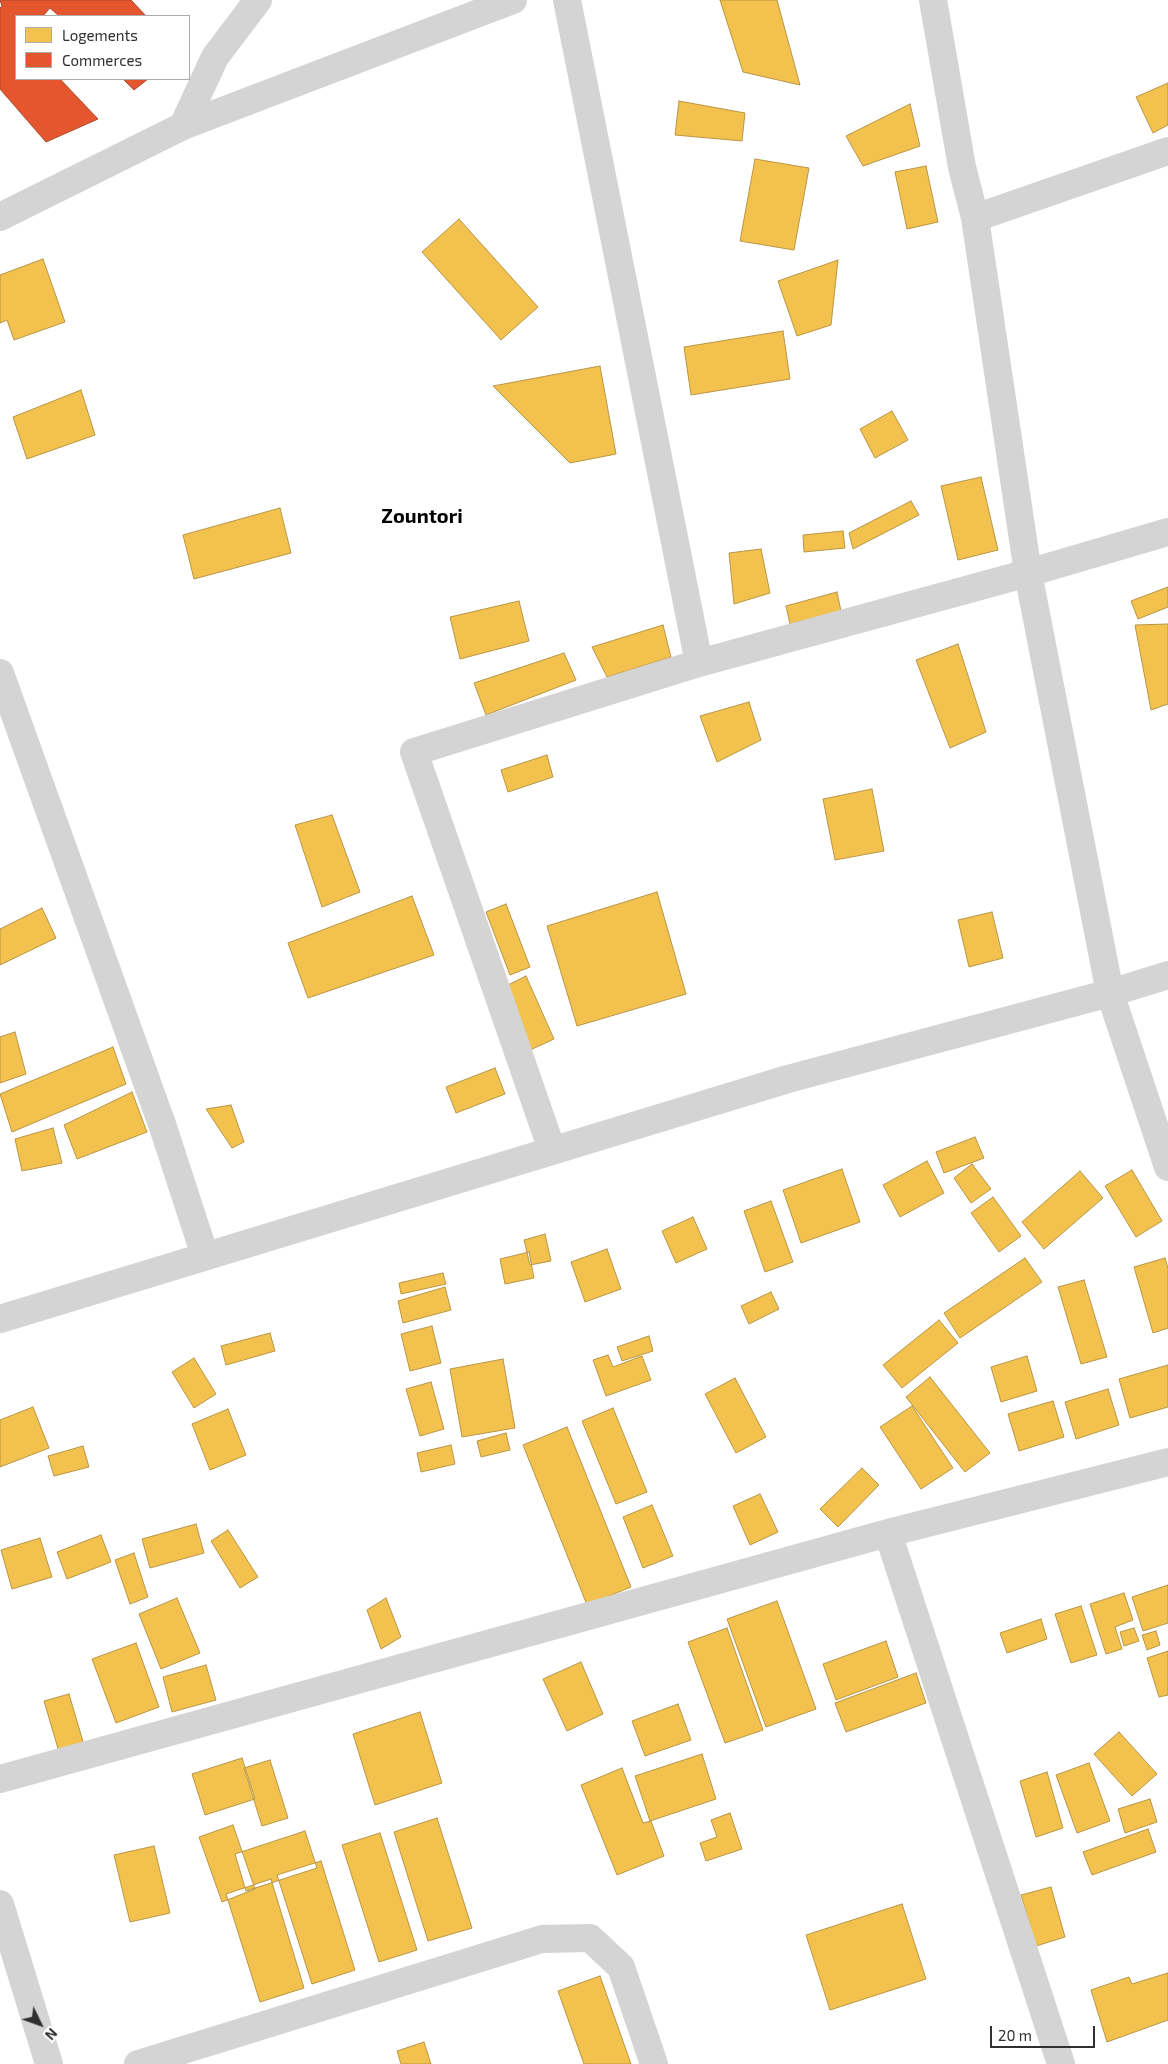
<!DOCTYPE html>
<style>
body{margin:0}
#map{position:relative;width:1168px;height:2064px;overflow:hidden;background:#fff;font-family:"Exo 2",sans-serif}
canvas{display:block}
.legend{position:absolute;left:15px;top:15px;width:175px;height:65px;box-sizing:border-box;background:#fff;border:1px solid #acacac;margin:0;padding:6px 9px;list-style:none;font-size:15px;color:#303030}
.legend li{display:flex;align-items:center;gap:10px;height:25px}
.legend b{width:25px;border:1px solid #acacac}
.north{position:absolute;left:15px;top:1999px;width:50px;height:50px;-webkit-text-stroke:4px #fff;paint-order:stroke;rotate:132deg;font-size:14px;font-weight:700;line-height:20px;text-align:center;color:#303030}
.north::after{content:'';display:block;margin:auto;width:18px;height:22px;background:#303030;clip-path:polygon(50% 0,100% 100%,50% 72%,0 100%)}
.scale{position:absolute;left:990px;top:2026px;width:105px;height:22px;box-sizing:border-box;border:2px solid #303030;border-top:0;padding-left:6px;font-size:15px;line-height:18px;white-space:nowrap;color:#303030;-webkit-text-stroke:4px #fff;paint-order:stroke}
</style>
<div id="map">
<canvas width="1168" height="2064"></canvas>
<ul class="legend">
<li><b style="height:14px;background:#f2c14e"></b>Logements</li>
<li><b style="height:14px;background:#e4572e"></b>Commerces</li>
</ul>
<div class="north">N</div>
<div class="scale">20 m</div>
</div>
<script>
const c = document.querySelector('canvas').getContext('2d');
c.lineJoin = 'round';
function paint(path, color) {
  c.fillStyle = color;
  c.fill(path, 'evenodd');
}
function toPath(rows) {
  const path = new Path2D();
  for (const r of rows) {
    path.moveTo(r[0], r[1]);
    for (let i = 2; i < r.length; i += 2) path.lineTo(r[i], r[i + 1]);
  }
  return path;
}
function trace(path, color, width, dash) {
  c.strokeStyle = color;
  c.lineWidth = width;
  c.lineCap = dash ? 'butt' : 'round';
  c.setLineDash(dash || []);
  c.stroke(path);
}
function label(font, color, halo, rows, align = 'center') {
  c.font = font + ' "Exo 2",sans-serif';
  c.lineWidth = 5;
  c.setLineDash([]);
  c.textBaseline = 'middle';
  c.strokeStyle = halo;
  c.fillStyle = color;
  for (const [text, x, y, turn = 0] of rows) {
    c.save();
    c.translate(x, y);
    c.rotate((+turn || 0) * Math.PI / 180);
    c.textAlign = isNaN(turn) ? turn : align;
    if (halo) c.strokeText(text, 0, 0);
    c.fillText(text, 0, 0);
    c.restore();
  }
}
const homes = toPath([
 [720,0,777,0,800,85,743,72,720,0],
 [1168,83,1168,125,1153,133,1136,97,1168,83],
 [679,101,745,113,742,141,675,135,679,101],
 [910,104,920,146,863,166,846,136,910,104],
 [755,159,809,168,794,250,740,241,755,159],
 [926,166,938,222,907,229,895,172,926,166],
 [459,219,538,307,501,340,422,252,459,219],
 [43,259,65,322,14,340,7,320,0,323,0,275,43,259],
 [838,260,831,325,797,336,778,281,838,260],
 [783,331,790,379,691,395,684,347,783,331],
 [600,366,616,454,570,463,493,386,600,366],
 [81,390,95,435,27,459,13,417,81,390],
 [892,411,908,440,875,458,860,429,892,411],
 [981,477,998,550,958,560,941,486,981,477],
 [911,501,919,515,853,549,849,533,911,501],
 [280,508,291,553,194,579,183,535,280,508],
 [843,531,845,548,804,552,803,535,843,531],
 [761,549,770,593,734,604,729,553,761,549],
 [1168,587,1168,607,1138,619,1131,601,1168,587],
 [837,592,841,611,790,624,786,606,837,592],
 [519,601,529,641,460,659,450,617,519,601],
 [1168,624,1168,704,1151,710,1135,625,1168,624],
 [663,625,671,657,607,677,592,647,663,625],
 [958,644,986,732,950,748,916,660,958,644],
 [564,653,576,680,486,715,474,683,564,653],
 [749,702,761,740,717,762,700,716,749,702],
 [547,755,553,777,508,792,501,770,547,755],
 [872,789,884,851,835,860,823,799,872,789],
 [332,815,360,892,322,907,295,825,332,815],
 [657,892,686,994,577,1026,547,926,657,892],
 [412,896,434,955,308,998,288,943,412,896],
 [506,904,530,967,510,975,486,912,506,904],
 [42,908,56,938,0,965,0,929,42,908],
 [992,912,1003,958,969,967,958,920,992,912],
 [526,976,554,1039,528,1051,500,989,526,976],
 [15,1032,26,1074,0,1083,0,1037,15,1032],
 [113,1047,126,1084,12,1132,0,1094,113,1047],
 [495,1068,505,1094,456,1113,446,1087,495,1068],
 [132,1092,147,1132,77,1159,64,1125,132,1092],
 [231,1105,244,1142,232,1148,206,1109,231,1105],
 [53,1128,62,1163,22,1171,15,1139,53,1128],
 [975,1137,984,1158,944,1173,936,1152,975,1137],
 [927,1161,944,1193,900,1217,883,1185,927,1161],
 [972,1164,991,1189,971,1203,954,1178,972,1164],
 [842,1169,860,1222,801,1243,783,1190,842,1169],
 [1132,1170,1162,1221,1136,1237,1105,1186,1132,1170],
 [1080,1171,1103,1198,1044,1249,1022,1222,1080,1171],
 [993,1197,1021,1236,999,1252,971,1213,993,1197],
 [771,1201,793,1262,765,1272,744,1211,771,1201],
 [693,1217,707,1249,676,1263,662,1231,693,1217],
 [545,1234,551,1261,530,1265,524,1240,545,1234],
 [607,1249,621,1289,585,1302,571,1262,607,1249],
 [529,1252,534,1278,505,1284,500,1259,529,1252],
 [1025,1258,1042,1282,960,1338,944,1313,1025,1258],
 [1165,1258,1168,1268,1168,1328,1153,1333,1134,1267,1165,1258],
 [443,1273,446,1284,401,1294,399,1283,443,1273],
 [1084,1280,1107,1357,1081,1364,1058,1287,1084,1280],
 [445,1287,451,1310,403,1323,398,1301,445,1287],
 [771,1292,779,1309,749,1324,741,1306,771,1292],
 [939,1320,958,1343,902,1388,883,1365,939,1320],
 [432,1326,441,1363,410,1371,401,1334,432,1326],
 [270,1333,275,1351,226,1365,221,1346,270,1333],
 [649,1336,653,1351,622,1361,617,1347,649,1336],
 [608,1355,613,1367,642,1356,651,1380,606,1396,593,1360,608,1355],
 [1027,1356,1037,1391,1001,1402,991,1367,1027,1356],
 [194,1358,216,1394,194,1408,172,1372,194,1358],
 [503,1359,515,1428,462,1437,450,1369,503,1359],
 [1168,1365,1168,1407,1130,1418,1119,1379,1168,1365],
 [930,1377,990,1453,965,1472,906,1397,930,1377],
 [735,1378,766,1437,736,1453,705,1394,735,1378],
 [431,1382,444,1429,420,1436,406,1389,431,1382],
 [1108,1389,1119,1425,1076,1439,1065,1402,1108,1389],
 [1053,1401,1064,1437,1019,1451,1008,1414,1053,1401],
 [912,1406,953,1468,921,1489,880,1427,912,1406],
 [33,1407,49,1448,0,1467,0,1420,33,1407],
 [613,1408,647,1492,616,1504,582,1421,613,1408],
 [228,1409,246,1455,210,1470,192,1424,228,1409],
 [567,1427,631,1587,587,1605,523,1445,567,1427],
 [506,1433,510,1450,481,1457,477,1441,506,1433],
 [451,1445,455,1464,421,1472,417,1453,451,1445],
 [83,1446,89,1467,54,1476,48,1456,83,1446],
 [862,1468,879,1485,838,1527,820,1509,862,1468],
 [760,1494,778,1532,750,1545,733,1506,760,1494],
 [652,1505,673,1556,643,1568,623,1517,652,1505],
 [196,1524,204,1553,150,1568,142,1539,196,1524],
 [228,1530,258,1577,240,1588,211,1541,228,1530],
 [101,1535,111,1562,67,1579,57,1552,101,1535],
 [40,1538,52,1577,12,1589,1,1550,40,1538],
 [134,1553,148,1597,130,1604,115,1560,134,1553],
 [1168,1585,1168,1623,1143,1631,1132,1597,1168,1585],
 [1124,1593,1133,1620,1115,1627,1122,1649,1106,1654,1090,1604,1124,1593],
 [177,1598,200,1653,161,1669,139,1614,177,1598],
 [386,1598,401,1637,381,1649,367,1610,386,1598],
 [777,1601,816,1709,766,1727,727,1619,777,1601],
 [1081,1606,1097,1655,1071,1663,1055,1614,1081,1606],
 [1041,1619,1047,1639,1007,1653,1000,1633,1041,1619],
 [727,1628,763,1730,725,1743,688,1642,727,1628],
 [1134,1628,1139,1641,1124,1646,1120,1632,1134,1628],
 [1156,1631,1160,1645,1147,1650,1142,1635,1156,1631],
 [886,1641,898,1677,836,1700,823,1664,886,1641],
 [136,1643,159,1707,116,1723,92,1659,136,1643],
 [1168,1651,1168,1695,1159,1697,1147,1658,1168,1651],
 [581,1662,603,1714,567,1731,543,1679,581,1662],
 [206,1665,216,1700,172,1712,163,1677,206,1665],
 [916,1673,926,1703,846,1732,835,1703,916,1673],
 [69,1694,84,1745,59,1752,44,1701,69,1694],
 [678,1704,691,1740,645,1756,632,1721,678,1704],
 [420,1712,442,1783,375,1805,353,1734,420,1712],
 [1119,1732,1157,1774,1132,1796,1094,1754,1119,1732],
 [702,1754,716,1799,650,1821,635,1776,702,1754],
 [242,1758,255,1799,205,1815,192,1774,242,1758],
 [270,1760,288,1818,262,1826,244,1768,270,1760],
 [1089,1763,1110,1821,1077,1833,1056,1775,1089,1763],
 [622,1768,643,1823,651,1821,664,1856,617,1875,581,1785,622,1768],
 [1047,1772,1063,1828,1036,1837,1020,1781,1047,1772],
 [1150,1799,1157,1822,1125,1833,1118,1809,1150,1799],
 [730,1813,742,1849,706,1861,700,1843,717,1837,711,1820,730,1813],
 [437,1818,472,1928,428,1941,394,1832,437,1818],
 [233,1825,255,1889,222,1902,199,1837,233,1825],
 [1148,1829,1156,1852,1092,1875,1083,1852,1148,1829],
 [305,1831,317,1868,246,1891,235,1854,305,1831],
 [380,1833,417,1950,379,1962,342,1845,380,1833],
 [154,1846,170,1913,130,1922,114,1855,154,1846],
 [321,1861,355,1970,312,1984,277,1875,321,1861],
 [271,1879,304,1988,260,2002,226,1894,271,1879],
 [1051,1887,1065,1937,1036,1946,1021,1895,1051,1887],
 [902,1904,926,1979,830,2010,806,1935,902,1904],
 [1168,1973,1168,2020,1107,2042,1091,1990,1129,1977,1132,1984,1168,1973],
 [600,1976,631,2064,584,2064,558,1991,600,1976],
 [424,2042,431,2064,401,2064,397,2051,424,2042]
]);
paint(homes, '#f2c14e');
trace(homes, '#b89645', 1);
const shops = toPath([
 [0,0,131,0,146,16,59,16,50,8,43,16,16,16,16,79,60,79,98,119,46,142,0,89,0,8,2,6,0,0],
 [123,79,148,79,134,90,123,79]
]);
paint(shops, '#e4572e');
trace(shops, '#ae4b2f', 1);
trace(toPath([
 [567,0,699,663],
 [933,0,962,167,975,218,1028,573,1110,993,1168,1167],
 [183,126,215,57,258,0],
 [0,217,183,126,513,0],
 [975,218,1168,151],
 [0,673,163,1127,205,1256],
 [552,1150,414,752,699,663,1028,573,1168,532],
 [0,1319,788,1079,1110,993,1168,975],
 [888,1533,1061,2064],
 [0,1779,888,1533,1168,1462],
 [0,1904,49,2064],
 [138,2064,542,1939,590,1938,621,1967,654,2064]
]), '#d4d4d4', 28);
label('bold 20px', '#000', '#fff', [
 ["Zountori",422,516]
]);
</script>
